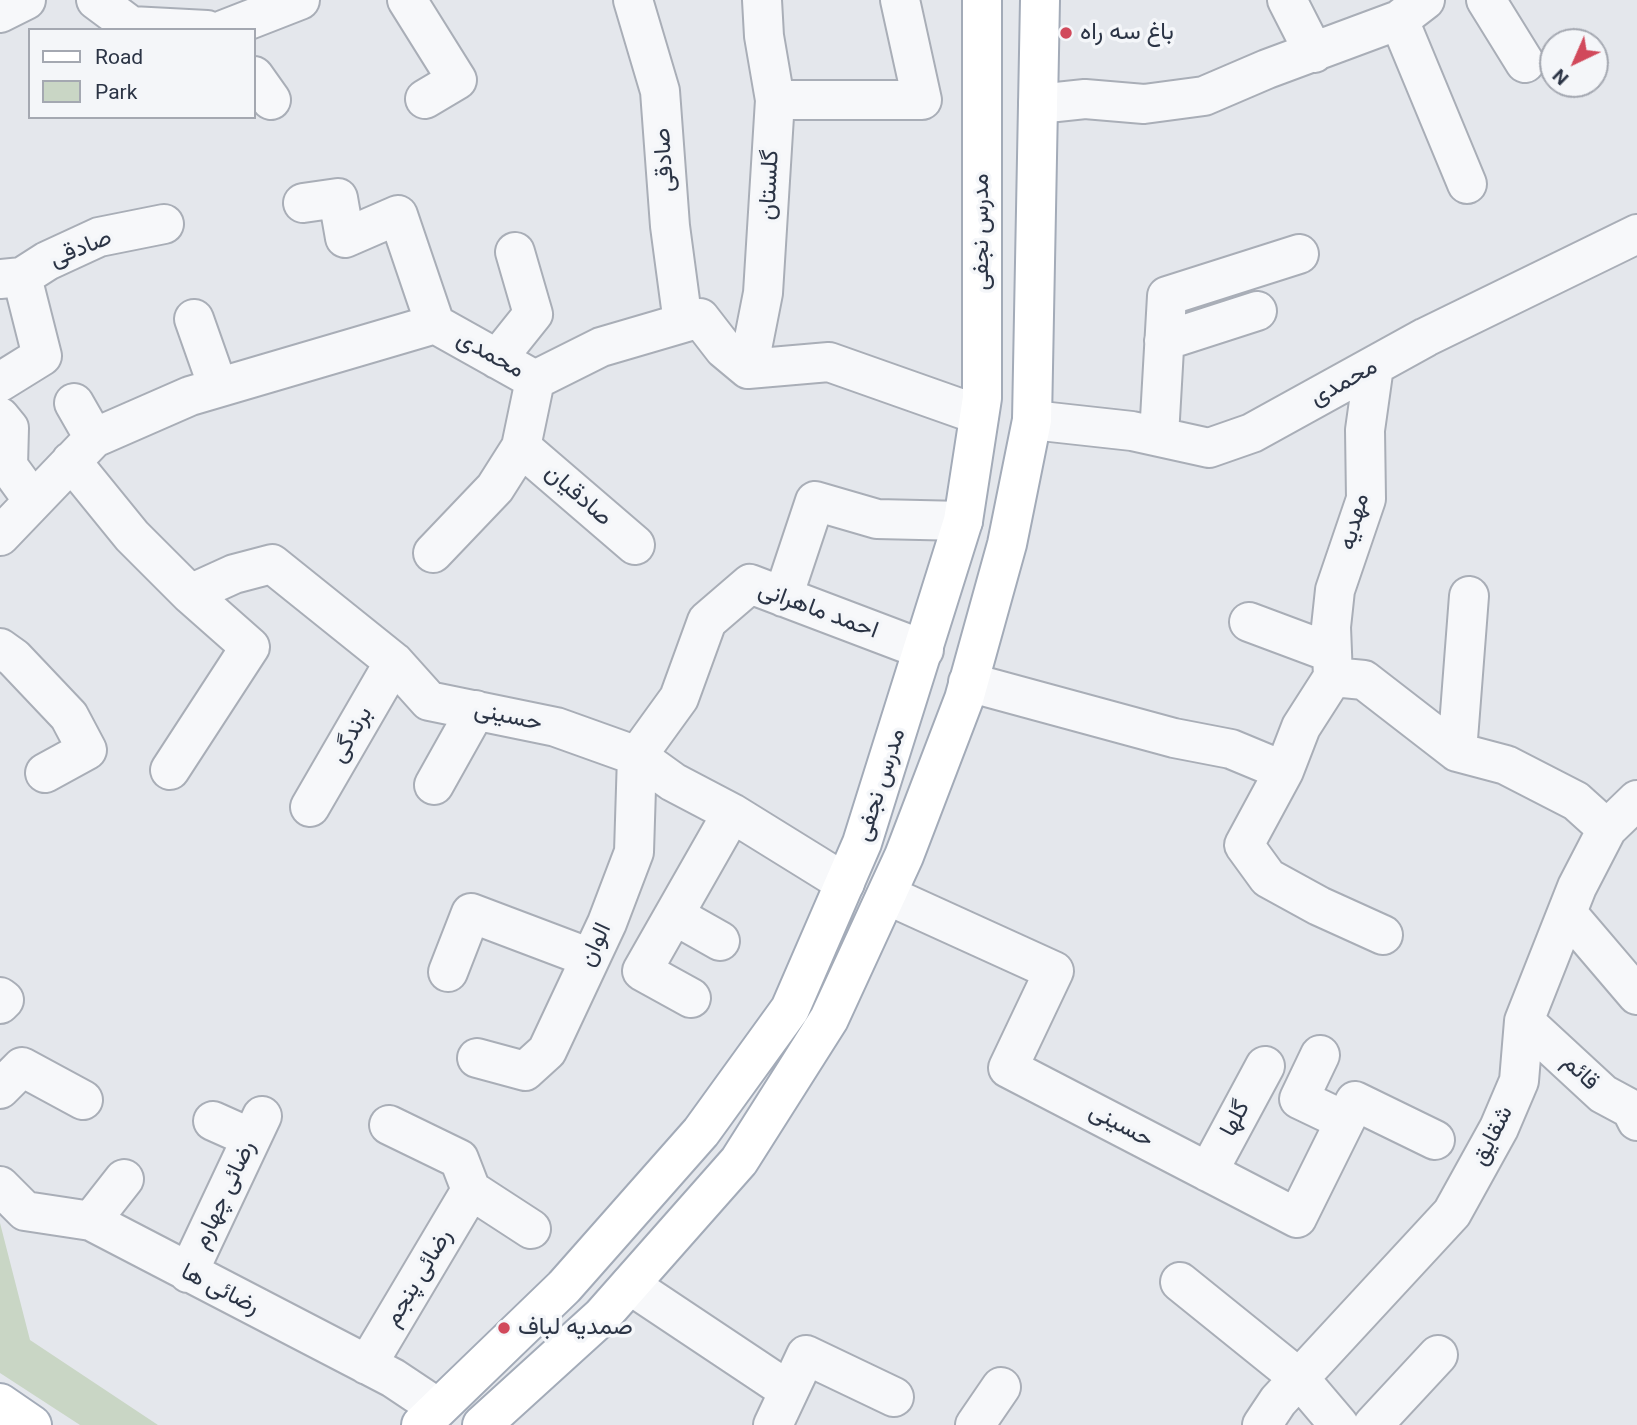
<!DOCTYPE html>
<meta charset="utf-8">
<style>
body{margin:0}
#map{position:relative;width:1637px;height:1425px;overflow:hidden;background:#e4e7ec;font-family:Roboto,sans-serif}
canvas{display:block}
.legend{position:absolute;left:28px;top:28px;width:228px;height:91px;box-sizing:border-box;background:#f4f6f9;border:2px solid #a4a8b1;margin:0;padding:9px 12px;list-style:none;font-size:21px;color:#2b3445}
.legend li{display:flex;align-items:center;gap:14px;height:35px}
.legend b{width:35px;border:2px solid #a4a8b1}
.north{position:absolute;left:1539px;top:28px;width:70px;height:70px;box-sizing:border-box;background:#f4f6f9;border:2px solid #a4a8b1;border-radius:50%;rotate:224deg;font-size:19px;font-weight:700;line-height:28px;text-align:center;color:#2b3445}
.north::after{content:'';display:block;margin:auto;width:24px;height:32px;background:#d1495b;clip-path:polygon(50% 0,100% 100%,50% 72%,0 100%)}
</style>
<div id="map">
<canvas width="1637" height="1425"></canvas>
<ul class="legend">
<li><b style="height:9px;background:#fff"></b>Road</li>
<li><b style="height:19px;background:#c9d6c5"></b>Park</li>
</ul>
<div class="north">N</div>
</div>
<script>
const c = document.querySelector('canvas').getContext('2d');
c.lineJoin = 'round';
function paint(path, color) {
  c.fillStyle = color;
  c.fill(path, 'evenodd');
}
function toPath(rows) {
  const path = new Path2D();
  for (const r of rows) {
    path.moveTo(r[0], r[1]);
    for (let i = 2; i < r.length; i += 2) path.lineTo(r[i], r[i + 1]);
  }
  return path;
}
function trace(path, color, width, dash) {
  c.strokeStyle = color;
  c.lineWidth = width;
  c.lineCap = dash ? 'butt' : 'round';
  c.setLineDash(dash || []);
  c.stroke(path);
}
function label(font, color, halo, rows, align = 'center') {
  c.font = font + ' Roboto,Vazirmatn,sans-serif';
  c.lineWidth = 7;
  c.setLineDash([]);
  c.textBaseline = 'middle';
  c.strokeStyle = halo;
  c.fillStyle = color;
  for (const [text, x, y, turn = 0] of rows) {
    c.save();
    c.translate(x, y);
    c.rotate((+turn || 0) * Math.PI / 180);
    c.textAlign = isNaN(turn) ? turn : align;
    if (halo) c.strokeText(text, 0, 0);
    c.fillText(text, 0, 0);
    c.restore();
  }
}
paint(toPath([
 [0,1223,30,1340,158,1425,80,1425,0,1373]
]), '#c9d6c5');
const minor = toPath([
 [96,0,131,26,207,30],
 [407,0,457,80,425,99],
 [633,0,660,91,670,226,683,323],
 [1287,0,1314,53],
 [1486,0,1525,63],
 [0,13,26,0],
 [1399,20,1467,184],
 [223,30,300,0],
 [254,76,271,100],
 [775,100,922,100,900,0],
 [1038,104,1085,99,1144,104,1204,96,1267,69,1399,20,1425,0],
 [303,203,338,198,345,238,398,215,435,324],
 [0,279,22,277,47,261,99,237,164,224],
 [194,319,218,387],
 [1164,341,1257,311],
 [497,359,533,314,515,252],
 [748,369,763,293,775,100,764,36,762,0],
 [0,382,42,356,22,277],
 [74,403,94,438],
 [0,417,9,428,8,466,32,499],
 [1032,420,1132,431,1209,448,1252,433,1426,337,1637,234],
 [1159,436,1167,296,1299,254],
 [521,447,635,545],
 [71,461,132,536,190,594,234,574,272,564,394,662,429,701,556,727,637,756,673,782,732,813,845,883],
 [0,536,94,438,190,396,435,324,535,380,601,347,700,318,724,349,748,369,829,362,979,415],
 [433,553,495,488,521,447,535,380],
 [783,597,815,501,877,519,963,521],
 [1249,622,1332,653],
 [0,648,14,658,69,716,87,750,45,773],
 [1333,677,1331,627,1335,590,1366,499,1365,430,1374,366],
 [968,682,1174,738,1231,749,1284,771],
 [1457,752,1469,596],
 [170,770,250,647,190,594],
 [434,785,476,710],
 [310,807,394,662],
 [887,895,1054,971,1008,1068,1297,1218,1355,1101,1435,1140],
 [1567,913,1637,995],
 [674,915,720,941],
 [1383,935,1319,906,1268,878,1244,845,1284,771,1301,727,1333,677,1364,680,1457,752,1506,765,1576,801,1607,829],
 [448,972,471,913,590,958],
 [0,997,4,1000,0,1004],
 [691,998,642,971,732,813],
 [1524,1021,1603,1094,1631,1109,1637,1121],
 [1320,1055,1299,1099,1345,1121],
 [477,1058,525,1071,547,1051,607,923,634,852,637,756,679,698,707,621,750,584,924,650],
 [0,1089,22,1067,83,1100],
 [213,1121,251,1138],
 [389,1125,459,1159,471,1190,531,1229],
 [1208,1172,1265,1066],
 [0,1186,25,1211,91,1221,393,1378,438,1408],
 [91,1221,124,1179],
 [188,1273,262,1116],
 [1180,1282,1299,1378,1339,1425],
 [630,1285,789,1391],
 [367,1365,471,1190],
 [773,1425,806,1355,894,1397],
 [975,1425,1001,1387],
 [1262,1425,1278,1401,1452,1213,1499,1128,1519,1081,1524,1021,1577,887,1607,829,1637,800],
 [1373,1425,1438,1355]
]);
const major = toPath([
 [0,1403,32,1425],
 [421,1425,564,1287,701,1132,790,1009,862,843,963,521,982,398,982,0],
 [482,1425,602,1316,739,1161,829,1019,904,856,964,699,1007,544,1032,420,1040,0]
]);
trace(minor, '#a9aeb7', 42);
trace(major, '#a3abb8', 42);
trace(minor, '#f7f8fa', 38);
trace(major, '#fff', 38);
for (const [x, y, r, color] of [
 [1066,33,7,"#d1495b"],
 [504,1328,7,"#d1495b"]
]) {
  const dot = new Path2D();
  dot.arc(x, y, r, 0, 2 * Math.PI);
  c.fillStyle = color;
  c.fill(dot);
  trace(dot, '#f4f6f9', 2.5);
}
label('24px', '#2b3445', '#f4f6f9', [
 ["باغ سه راه",1080,33],
 ["صمدیه لباف",518,1328]
], 'left');
label('24px', '#2b3445', '#f4f6f9', [
 ["صادقی",665,160,-94],
 ["گلستان",770,185,-87],
 ["مدرس نجفی",982,232,-90],
 ["صادقی",81,249,-22],
 ["محمدی",490,355,29],
 ["محمدی",1344,383,-29],
 ["صادقیان",578,496,41],
 ["مهدیه",1355,522,-75],
 ["احمد ماهرانی",818,611,20],
 ["حسینی",508,717,12],
 ["برندگی",352,735,-60],
 ["مدرس نجفی",881,785,-72],
 ["الوان",596,945,-65],
 ["قائم",1580,1073,44],
 ["گلها",1236,1119,-62],
 ["حسینی",1121,1126,28],
 ["شقایق",1493,1136,-63],
 ["رضائی چهارم",225,1195,-65],
 ["رضائی پنجم",419,1278,-59],
 ["رضائی ها",220,1290,27]
]);
</script>
